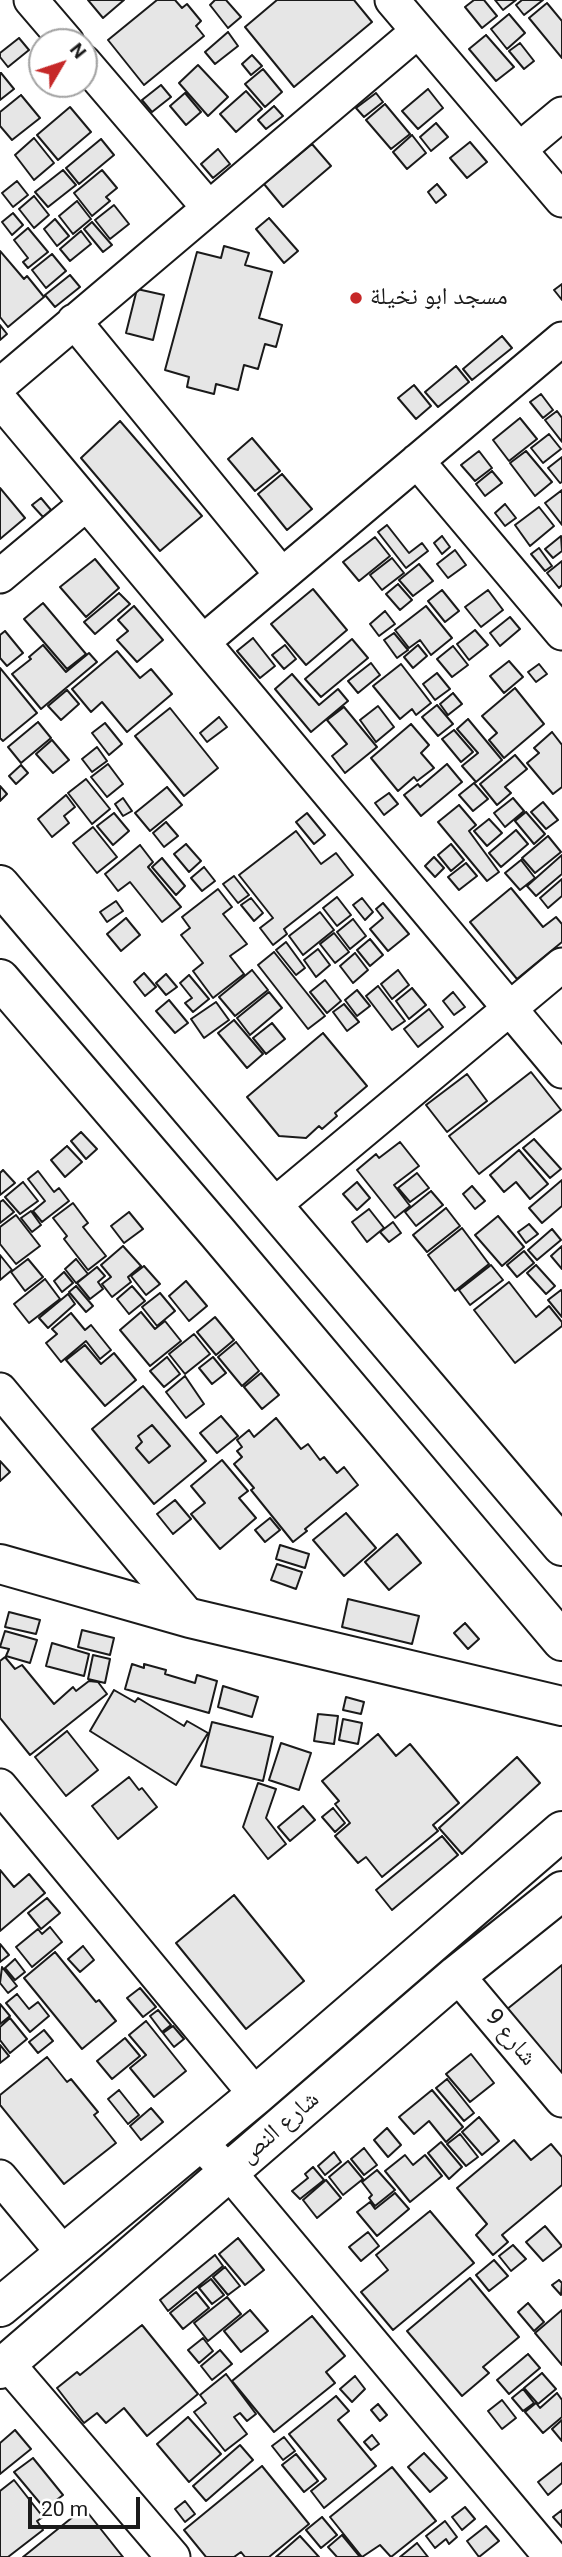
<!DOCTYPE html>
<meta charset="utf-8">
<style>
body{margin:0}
#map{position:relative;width:562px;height:2557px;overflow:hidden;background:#fff;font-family:Roboto,sans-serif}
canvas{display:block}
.north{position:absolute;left:28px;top:28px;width:70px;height:70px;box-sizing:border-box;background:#fff;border:2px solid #a3a3a3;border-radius:50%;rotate:51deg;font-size:19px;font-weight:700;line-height:28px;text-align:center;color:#1a1a1a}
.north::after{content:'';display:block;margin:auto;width:24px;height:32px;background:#c62828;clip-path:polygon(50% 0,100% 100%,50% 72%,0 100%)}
.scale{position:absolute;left:28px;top:2497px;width:112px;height:32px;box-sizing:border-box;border:4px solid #1a1a1a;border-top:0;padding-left:9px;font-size:21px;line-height:24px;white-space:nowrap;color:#1a1a1a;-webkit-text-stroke:5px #fff;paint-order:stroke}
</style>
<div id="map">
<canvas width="562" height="2557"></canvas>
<div class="north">N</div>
<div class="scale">20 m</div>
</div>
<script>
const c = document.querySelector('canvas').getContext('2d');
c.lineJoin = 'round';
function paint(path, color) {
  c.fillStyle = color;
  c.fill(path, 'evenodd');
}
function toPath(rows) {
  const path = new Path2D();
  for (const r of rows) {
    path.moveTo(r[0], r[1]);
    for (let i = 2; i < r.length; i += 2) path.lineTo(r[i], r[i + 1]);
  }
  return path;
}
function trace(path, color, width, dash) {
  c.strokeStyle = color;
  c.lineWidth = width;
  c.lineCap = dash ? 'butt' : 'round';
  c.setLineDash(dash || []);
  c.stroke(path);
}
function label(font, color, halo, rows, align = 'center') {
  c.font = font + ' Roboto,"Noto Naskh Arabic",sans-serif';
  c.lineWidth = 5;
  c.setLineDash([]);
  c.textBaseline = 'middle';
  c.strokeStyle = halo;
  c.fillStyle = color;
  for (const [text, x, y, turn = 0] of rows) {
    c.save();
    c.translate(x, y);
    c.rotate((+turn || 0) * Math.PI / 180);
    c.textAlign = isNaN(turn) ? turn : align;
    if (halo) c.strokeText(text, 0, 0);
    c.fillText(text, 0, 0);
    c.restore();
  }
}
const building = toPath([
 [88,0,124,0,103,18,88,0],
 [157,0,175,0,182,8,187,4,201,21,196,26,204,36,144,85,108,40,157,0],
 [215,0,226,0,241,17,228,28,210,5,215,0],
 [277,0,354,0,372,22,294,87,245,27,277,0],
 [474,0,484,0,497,16,482,28,465,7,474,0],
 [495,0,516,0,503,10,495,0],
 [522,0,543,0,524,15,516,5,522,0],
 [547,3,562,21,562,58,529,18,547,3],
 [509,14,525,33,507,49,491,29,509,14],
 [228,32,238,46,215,64,205,52,228,32],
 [486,35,514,67,496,81,469,49,486,35],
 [19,38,29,50,8,67,0,57,0,53,19,38],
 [520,43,534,61,524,69,509,51,520,43],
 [252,55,262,66,251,75,242,64,252,55],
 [198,65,228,97,208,116,179,83,198,65],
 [263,69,282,92,265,107,245,84,263,69],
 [1,73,14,89,0,100,0,73,1,73],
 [161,85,171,97,152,112,142,100,161,85],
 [428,89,443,108,418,129,402,111,428,89],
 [246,91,262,109,236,132,220,114,246,91],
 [185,93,201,112,186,125,170,106,185,93],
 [376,93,383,102,364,117,356,108,376,93],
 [21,95,40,118,12,140,0,126,0,112,21,95],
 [385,104,410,134,391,149,366,120,385,104],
 [274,106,283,116,266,129,258,120,274,106],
 [70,107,91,132,58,160,37,135,70,107],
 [436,123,448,137,431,151,420,137,436,123],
 [412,135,426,153,407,169,393,152,412,135],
 [34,138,54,163,34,180,15,155,34,138],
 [101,139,114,155,79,184,66,168,101,139],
 [470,142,487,162,467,178,450,158,470,142],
 [312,144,331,166,283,207,264,184,312,144],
 [218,149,230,164,213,178,201,164,218,149],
 [63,170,76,185,48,207,35,192,63,170],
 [102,170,117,188,106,197,110,201,92,216,74,193,102,170],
 [17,181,28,195,13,207,2,193,17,181],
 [437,184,446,195,436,203,428,192,437,184],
 [34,196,49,215,34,228,19,209,34,196],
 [77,201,91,219,73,234,59,216,77,201],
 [114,205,129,224,110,239,95,220,114,205],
 [13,213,23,225,12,235,2,222,13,213],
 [269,218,298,251,284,263,256,229,269,218],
 [55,219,69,236,57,246,44,229,55,219],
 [92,222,112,245,103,252,84,229,92,222],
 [28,228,48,252,28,268,23,262,28,258,14,240,28,228],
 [81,231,91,244,70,261,60,249,81,231],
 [224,246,249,253,245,265,272,272,259,318,282,325,276,347,265,344,258,369,244,365,238,390,216,384,214,394,187,387,189,377,165,370,197,252,221,258,224,246],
 [0,251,24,279,27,276,44,297,8,327,0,317,0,251],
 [52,254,66,271,46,288,32,270,52,254],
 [70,275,80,287,55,307,45,295,70,275],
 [562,284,562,300,554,290,562,284],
 [137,289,164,295,153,340,126,333,137,289],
 [0,325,7,334,0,340,0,325],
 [502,336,512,348,472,380,463,369,502,336],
 [456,366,469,382,438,407,425,392,456,366],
 [414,385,431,406,416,419,398,398,414,385],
 [541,394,553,410,543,418,530,402,541,394],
 [557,411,562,418,562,442,545,420,557,411],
 [520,418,537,439,509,461,493,440,520,418],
 [120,421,202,516,160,551,81,458,120,421],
 [549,434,561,449,543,463,531,448,549,434],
 [252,438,280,471,255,491,228,459,252,438],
 [479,451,492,468,475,481,461,465,479,451],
 [526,451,552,482,535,496,510,463,526,451],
 [562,457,562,482,560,483,548,468,562,457],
 [492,471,502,483,485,496,476,484,492,471],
 [282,474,312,509,287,530,258,494,282,474],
 [0,488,25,518,0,539,0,488],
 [562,490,562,525,545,503,562,490],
 [41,498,51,510,43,517,32,505,41,498],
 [505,504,516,518,505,526,495,513,505,504],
 [539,507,554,526,530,546,515,525,539,507],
 [387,525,409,553,422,543,428,551,406,568,378,532,387,525],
 [442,536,450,547,442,554,434,543,442,536],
 [561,536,562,551,553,558,545,549,561,536],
 [375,537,390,556,359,581,343,562,375,537],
 [539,548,552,566,545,571,531,554,539,548],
 [455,550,466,565,448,578,437,564,455,550],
 [392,558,404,573,382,590,370,575,392,558],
 [95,559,119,588,86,617,60,587,95,559],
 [562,561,562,585,559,588,547,573,562,561],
 [419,564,433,581,413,596,399,580,419,564],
 [398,584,412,600,400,610,386,594,398,584],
 [313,589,347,630,306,665,271,624,313,589],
 [442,590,459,611,445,622,428,601,442,590],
 [488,590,503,610,481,627,465,607,488,590],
 [119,593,130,604,95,634,84,622,119,593],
 [43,603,86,654,67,669,24,619,43,603],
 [134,606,163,640,137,662,117,640,128,631,118,620,134,606],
 [426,606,452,638,431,655,420,640,409,648,395,630,426,606],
 [385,611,395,624,379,636,370,624,385,611],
 [510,617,520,629,500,646,490,633,510,617],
 [475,630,488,645,469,660,457,644,475,630],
 [5,631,23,653,7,666,0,658,0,635,5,631],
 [394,633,408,650,397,658,384,640,394,633],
 [253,638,275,666,260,678,237,651,253,638],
 [352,639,368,658,321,697,305,679,352,639],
 [43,645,66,672,89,653,97,662,41,709,12,674,31,659,29,657,43,645],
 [285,645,296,659,284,669,272,655,285,645],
 [418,645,427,656,413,668,404,657,418,645],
 [453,646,468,665,452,677,437,659,453,646],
 [117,651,140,678,151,669,172,694,127,732,102,702,91,712,72,689,117,651],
 [509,661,523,677,504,693,490,676,509,661],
 [371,663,380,675,358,693,348,681,371,663],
 [401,664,431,703,416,715,412,709,400,719,373,686,401,664],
 [539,664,547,674,536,682,528,672,539,664],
 [0,668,37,713,3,741,0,738,0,668],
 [437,673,450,689,435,700,423,684,437,673],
 [292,674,319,705,338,689,348,701,311,732,275,689,292,674],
 [515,688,544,724,504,758,489,740,497,733,482,716,515,688],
 [67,690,79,704,61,720,48,706,67,690],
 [453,693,462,704,448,715,440,704,453,693],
 [437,705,453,724,438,736,422,717,437,705],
 [378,706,394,727,376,742,360,720,378,706],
 [344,707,377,747,345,773,332,756,347,744,327,720,344,707],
 [170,708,218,768,184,796,135,736,170,708],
 [219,717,227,727,207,742,200,733,219,717],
 [468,719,502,760,476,782,462,766,478,753,457,729,468,719],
 [38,722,51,738,21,763,8,747,38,722],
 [105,723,122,744,109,755,92,733,105,723],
 [411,724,429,745,421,753,434,768,417,781,414,777,398,791,371,758,411,724],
 [454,730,473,752,461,762,442,739,454,730],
 [552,732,562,745,562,787,553,794,527,763,539,753,534,748,552,732],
 [52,740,69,760,53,773,36,754,52,740],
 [97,747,107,761,92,772,82,759,97,747],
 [515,755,527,769,505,787,511,793,497,805,480,784,515,755],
 [108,764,123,784,107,797,91,777,108,764],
 [447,764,462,782,421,816,404,795,418,784,420,787,447,764],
 [21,765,28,773,16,784,9,776,21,765],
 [86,779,110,809,92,824,68,793,86,779],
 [474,783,488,799,473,811,459,795,474,783],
 [0,786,7,794,0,801,0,786],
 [167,787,182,805,150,831,135,813,167,787],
 [389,793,398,804,384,815,375,803,389,793],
 [66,795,75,807,64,816,69,823,52,837,38,819,66,795],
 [123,798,132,811,123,816,115,804,123,798],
 [513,798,524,811,505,827,494,813,513,798],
 [543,802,558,820,546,829,531,812,543,802],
 [459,805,476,825,469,831,499,872,487,881,438,822,459,805],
 [526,812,545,834,534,844,515,821,526,812],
 [114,813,129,831,113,845,97,826,114,813],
 [307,813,325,835,314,844,296,822,307,813],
 [489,819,502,833,487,846,474,831,489,819],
 [166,822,178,836,164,847,153,833,166,822],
 [93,827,117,857,97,873,73,843,93,827],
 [516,830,528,844,501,867,489,853,516,830],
 [296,831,321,864,336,853,353,875,284,929,287,934,273,945,260,928,273,918,239,875,296,831],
 [548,836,561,852,535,873,522,858,548,836],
 [186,844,201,861,189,872,174,854,186,844],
 [451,844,464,860,451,871,438,855,451,844],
 [140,845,153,862,148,867,181,907,162,922,130,882,118,891,105,874,140,845],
 [562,855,562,874,536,896,527,886,562,855],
 [434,857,444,868,435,877,425,866,434,857],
 [162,858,185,886,176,895,152,867,162,858],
 [521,860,535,878,520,890,505,873,521,860],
 [466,863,477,876,459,890,448,877,466,863],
 [204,867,215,881,202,891,191,878,204,867],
 [234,876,249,895,238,903,223,884,234,876],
 [562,879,562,896,548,908,540,898,562,879],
 [511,888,543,927,556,917,562,924,562,942,517,979,470,922,511,888],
 [218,889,232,907,223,914,247,944,230,956,244,974,213,998,193,971,203,963,181,935,190,928,182,917,218,889],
 [337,897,351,915,337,926,323,908,337,897],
 [251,898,263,913,254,921,241,905,251,898],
 [362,898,373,912,365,920,353,905,362,898],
 [116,901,123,911,107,922,100,912,116,901],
 [383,903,409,934,388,951,370,929,383,918,376,909,383,903],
 [320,912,334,930,303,955,289,936,320,912],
 [126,918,140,935,121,951,107,934,126,918],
 [353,919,366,936,350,949,337,932,353,919],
 [334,933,349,952,335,963,320,944,334,933],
 [370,939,383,955,370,966,357,950,370,939],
 [286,942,305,968,296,975,276,950,286,942],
 [318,949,330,965,316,977,304,960,318,949],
 [274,952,325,1016,308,1029,258,965,274,952],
 [355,953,368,970,353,983,340,966,355,953],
 [252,970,268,990,235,1016,219,997,252,970],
 [398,970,409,985,392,999,381,984,398,970],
 [144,973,156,987,145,996,134,982,144,973],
 [166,974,177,987,166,995,156,983,166,974],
 [189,975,209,999,193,1012,185,1003,192,998,180,983,189,975],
 [325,980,341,1001,327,1013,310,992,325,980],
 [378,986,405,1021,392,1030,366,996,378,986],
 [412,988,426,1005,409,1019,396,1001,412,988],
 [357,990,370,1006,357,1016,345,1000,357,990],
 [269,992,282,1008,250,1035,237,1018,269,992],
 [453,992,465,1007,454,1015,443,1001,453,992],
 [169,1000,188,1023,175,1033,156,1011,169,1000],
 [216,1002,229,1020,204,1038,191,1019,216,1002],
 [344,1004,359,1022,347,1031,333,1012,344,1004],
 [429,1009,443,1027,418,1047,404,1029,429,1009],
 [234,1020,263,1054,247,1068,218,1033,234,1020],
 [272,1023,285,1039,266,1054,253,1038,272,1023],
 [323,1033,367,1086,335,1113,337,1116,322,1129,319,1126,306,1138,279,1136,247,1097,323,1033],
 [531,1072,561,1110,479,1174,449,1136,531,1072],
 [467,1074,487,1101,447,1132,426,1105,467,1074],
 [81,1132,97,1149,86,1159,71,1141,81,1132],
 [534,1139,561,1169,550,1178,523,1148,534,1139],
 [400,1142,419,1166,394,1185,410,1206,395,1218,357,1170,376,1154,379,1158,400,1142],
 [67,1146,82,1162,65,1177,51,1160,67,1146],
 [519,1150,548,1184,530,1199,516,1182,504,1192,490,1175,519,1150],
 [3,1170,15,1183,0,1195,0,1173,3,1170],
 [38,1171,54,1192,59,1188,69,1201,42,1222,33,1211,45,1201,28,1179,38,1171],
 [417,1173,429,1188,410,1202,398,1188,417,1173],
 [562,1180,562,1206,542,1223,529,1208,562,1180],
 [23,1182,38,1201,20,1214,5,1197,23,1182],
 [357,1182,370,1198,357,1210,343,1194,357,1182],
 [472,1186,485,1201,475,1209,463,1194,472,1186],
 [431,1191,443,1205,416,1226,405,1212,431,1191],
 [3,1200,14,1212,0,1223,0,1202,3,1200],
 [73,1203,88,1223,83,1227,106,1256,88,1270,64,1239,67,1236,53,1218,73,1203],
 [446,1208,460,1226,427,1252,413,1235,446,1208],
 [369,1209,384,1228,367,1242,352,1222,369,1209],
 [31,1211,41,1225,32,1232,21,1218,31,1211],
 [129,1212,143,1229,124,1243,111,1226,129,1212],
 [16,1215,40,1246,16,1264,0,1244,0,1227,16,1215],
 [498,1216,524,1247,502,1266,475,1235,498,1216],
 [393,1222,401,1233,389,1242,380,1232,393,1222],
 [529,1224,538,1234,526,1243,518,1232,529,1224],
 [462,1228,489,1264,455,1291,428,1255,462,1228],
 [552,1229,561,1240,537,1260,528,1250,552,1229],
 [123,1246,141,1266,128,1277,131,1282,112,1297,102,1284,111,1277,101,1265,123,1246],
 [562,1246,562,1269,551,1256,562,1246],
 [524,1251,534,1263,517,1277,507,1265,524,1251],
 [0,1255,12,1270,0,1280,0,1255],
 [28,1259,43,1277,25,1291,11,1272,28,1259],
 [76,1259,88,1274,76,1283,65,1269,76,1259],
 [491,1265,503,1280,470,1305,459,1290,491,1265],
 [536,1265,555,1286,546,1294,527,1273,536,1265],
 [144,1266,160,1284,146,1295,131,1276,144,1266],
 [97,1267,105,1276,98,1282,103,1289,90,1299,77,1283,97,1267],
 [64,1272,73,1283,62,1292,54,1281,64,1272],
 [45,1279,60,1299,29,1323,14,1304,45,1279],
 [186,1281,207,1306,189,1321,169,1296,186,1281],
 [509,1282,536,1317,549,1306,562,1322,562,1326,515,1363,474,1310,509,1282],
 [76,1286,93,1306,86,1312,69,1292,76,1286],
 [132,1286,145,1301,129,1314,117,1299,132,1286],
 [561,1290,562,1292,562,1317,548,1300,561,1290],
 [160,1293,175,1311,157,1326,142,1307,160,1293],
 [68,1294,75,1304,48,1328,39,1318,68,1294],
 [141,1312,155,1329,165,1321,181,1341,150,1366,120,1330,141,1312],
 [71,1313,85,1330,91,1325,111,1350,100,1359,86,1341,61,1362,46,1343,57,1334,52,1329,71,1313],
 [215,1317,234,1340,216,1355,197,1332,215,1317],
 [194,1334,210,1354,185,1374,169,1354,194,1334],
 [236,1342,259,1371,242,1386,218,1357,236,1342],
 [85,1345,101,1364,114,1353,136,1380,105,1406,66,1360,85,1345],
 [167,1357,180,1374,164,1387,150,1371,167,1357],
 [213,1357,226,1373,212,1384,199,1368,213,1357],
 [261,1373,279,1395,262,1409,244,1387,261,1373],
 [185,1376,204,1404,186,1418,166,1392,185,1376],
 [143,1386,206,1461,154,1504,92,1429,143,1386],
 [152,1425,170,1446,149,1463,136,1448,142,1442,138,1436,152,1425],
 [221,1416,238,1436,217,1453,200,1433,221,1416],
 [276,1418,301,1449,308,1444,320,1460,324,1457,337,1473,344,1467,358,1485,305,1529,307,1531,293,1542,251,1490,254,1488,234,1464,242,1457,237,1451,242,1447,237,1440,249,1430,254,1437,276,1418],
 [152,1425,170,1446,149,1463,136,1448,142,1442,138,1436,152,1425],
 [222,1460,248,1491,239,1498,256,1518,220,1549,191,1514,205,1503,191,1486,222,1460],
 [0,1461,10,1472,0,1481,0,1461],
 [175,1500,191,1519,173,1534,157,1514,175,1500],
 [346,1513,376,1548,344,1576,313,1540,346,1513],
 [270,1518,280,1530,265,1542,255,1530,270,1518],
 [397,1534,421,1563,389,1590,365,1562,397,1534],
 [280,1545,309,1554,305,1568,276,1559,280,1545],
 [277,1564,302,1572,296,1589,271,1580,277,1564],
 [348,1599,419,1616,412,1644,342,1627,348,1599],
 [9,1612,40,1620,36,1634,5,1627,9,1612],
 [465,1623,479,1639,468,1649,454,1633,465,1623],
 [82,1630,114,1638,110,1655,78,1647,82,1630],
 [5,1631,37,1640,30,1663,6,1656,9,1649,0,1647,5,1631],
 [52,1643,89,1654,84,1676,46,1666,52,1643],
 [93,1655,110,1659,105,1683,88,1679,93,1655],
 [5,1657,15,1669,22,1665,54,1704,73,1687,76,1691,89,1681,98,1682,107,1694,30,1755,0,1718,0,1661,5,1657],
 [132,1664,144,1668,144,1664,166,1670,165,1674,195,1683,197,1675,217,1681,209,1713,125,1689,132,1664],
 [223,1686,258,1697,252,1717,218,1707,223,1686],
 [114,1690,135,1702,138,1698,184,1726,187,1721,208,1733,176,1785,90,1731,114,1690],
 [346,1697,364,1702,361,1714,343,1710,346,1697],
 [318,1714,338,1716,334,1744,314,1741,318,1714],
 [343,1719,362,1723,358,1744,339,1740,343,1719],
 [212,1722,273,1737,263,1781,201,1766,212,1722],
 [67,1731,98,1770,66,1796,35,1757,67,1731],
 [378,1734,396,1756,410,1744,459,1803,433,1825,438,1831,382,1877,366,1857,358,1863,335,1836,350,1823,335,1804,339,1801,322,1781,378,1734],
 [281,1743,311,1753,299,1790,269,1780,281,1743],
 [517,1757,540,1783,462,1854,439,1828,517,1757],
 [129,1777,139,1790,142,1788,157,1807,118,1839,92,1806,129,1777],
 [258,1783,276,1789,266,1818,286,1844,268,1859,243,1827,258,1783],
 [303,1806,315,1820,290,1841,278,1827,303,1806],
 [333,1808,345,1823,335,1832,322,1817,333,1808],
 [442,1836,458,1855,392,1910,376,1890,442,1836],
 [0,1870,14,1887,29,1874,45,1893,0,1931,0,1870],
 [234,1895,304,1981,246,2029,176,1943,234,1895],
 [47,1898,60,1913,41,1929,28,1913,47,1898],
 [50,1927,62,1942,32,1967,16,1947,38,1929,42,1934,50,1927],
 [0,1944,9,1955,0,1962,0,1944],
 [83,1946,94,1960,80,1972,68,1959,83,1946],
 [55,1952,96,2002,99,2000,116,2021,82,2049,24,1978,55,1952],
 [15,1959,25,1972,15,1980,5,1968,15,1959],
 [562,1965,562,2076,501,2014,562,1965],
 [2,1967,17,1986,8,1993,0,1983,2,1967],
 [140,1988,156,2007,143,2017,127,1998,140,1988],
 [17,1994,29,2009,38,2002,49,2016,30,2032,6,2003,17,1994],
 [0,2004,10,2016,0,2024,0,2004],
 [158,2010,171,2025,162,2032,150,2016,158,2010],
 [10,2018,27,2039,10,2053,0,2040,0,2027,10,2018],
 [146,2021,186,2071,154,2097,130,2068,146,2055,129,2035,146,2021],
 [173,2026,184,2039,174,2047,163,2033,173,2026],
 [44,2030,53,2041,38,2053,29,2042,44,2030],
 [125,2038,140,2056,112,2079,97,2061,125,2038],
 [0,2045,9,2056,0,2063,0,2045],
 [471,2054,494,2083,470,2102,446,2074,471,2054],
 [47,2057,67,2082,71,2079,98,2112,94,2115,116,2143,64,2184,0,2105,0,2095,47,2057],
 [447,2079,474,2113,464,2121,436,2088,447,2079],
 [119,2090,139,2115,128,2124,108,2099,119,2090],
 [432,2090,463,2127,446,2142,429,2121,414,2134,399,2117,432,2090],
 [151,2108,163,2122,141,2140,130,2126,151,2108],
 [479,2117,499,2141,482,2155,462,2132,479,2117],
 [387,2128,401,2145,388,2157,374,2140,387,2128],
 [460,2134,478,2157,466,2166,447,2144,460,2134],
 [514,2140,531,2160,551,2144,562,2157,562,2185,502,2235,508,2242,493,2255,476,2235,487,2224,457,2188,514,2140],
 [441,2142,462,2167,449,2179,428,2153,441,2142],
 [364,2148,377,2165,364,2175,351,2159,364,2148],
 [334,2152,341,2162,325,2175,318,2166,334,2152],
 [405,2155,413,2165,425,2155,442,2176,410,2202,385,2171,405,2155],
 [348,2161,363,2179,343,2195,329,2177,348,2161],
 [313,2167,324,2180,300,2199,292,2191,308,2178,305,2174,313,2167],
 [377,2170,395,2190,375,2206,369,2198,372,2195,362,2182,377,2170],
 [326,2180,341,2198,317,2218,303,2200,326,2180],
 [395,2193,409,2209,377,2236,357,2212,370,2202,375,2209,395,2193],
 [430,2211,474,2263,393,2330,361,2292,388,2270,376,2255,430,2211],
 [545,2226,562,2246,543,2261,526,2242,545,2226],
 [368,2232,379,2246,361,2261,349,2247,368,2232],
 [238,2238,264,2270,245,2285,219,2254,238,2238],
 [513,2245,526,2259,511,2271,499,2256,513,2245],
 [215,2255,223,2266,168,2311,160,2300,215,2255],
 [494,2260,508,2276,489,2291,476,2275,494,2260],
 [225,2267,240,2286,228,2295,213,2277,225,2267],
 [470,2278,519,2337,483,2367,489,2373,462,2396,407,2331,470,2278],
 [211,2279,224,2295,212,2304,199,2288,211,2279],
 [559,2280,562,2283,561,2295,552,2285,559,2280],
 [196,2292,209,2308,183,2329,170,2313,196,2292],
 [227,2297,241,2314,208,2341,194,2323,227,2297],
 [528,2303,544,2322,534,2331,518,2312,528,2303],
 [250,2310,268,2331,241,2352,224,2331,250,2310],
 [562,2310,562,2365,535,2333,562,2310],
 [312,2316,345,2356,326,2372,335,2383,274,2432,232,2381,312,2316],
 [142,2325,198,2394,147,2436,124,2408,106,2423,97,2413,84,2423,57,2388,77,2372,80,2375,142,2325],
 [203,2338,213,2351,199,2363,188,2350,203,2338],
 [220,2350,232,2364,212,2380,201,2366,220,2350],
 [528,2354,540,2368,509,2394,497,2380,528,2354],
 [542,2373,556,2389,538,2404,524,2388,542,2373],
 [226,2374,256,2414,247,2421,240,2413,234,2417,247,2434,225,2451,194,2412,206,2403,200,2395,226,2374],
 [355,2376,365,2389,352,2402,340,2389,355,2376],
 [523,2389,534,2403,523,2411,512,2398,523,2389],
 [557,2393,562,2400,562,2417,543,2433,525,2412,536,2403,540,2408,557,2393],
 [336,2396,349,2411,338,2420,376,2466,324,2508,311,2491,326,2479,289,2434,336,2396],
 [502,2400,516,2418,502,2429,488,2411,502,2400],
 [378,2404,387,2415,380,2421,371,2410,378,2404],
 [188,2417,221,2454,189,2482,157,2444,188,2417],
 [562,2420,562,2441,552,2429,562,2420],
 [15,2430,31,2449,0,2474,0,2443,15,2430],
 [372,2435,379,2444,371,2450,364,2442,372,2435],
 [284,2437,295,2451,283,2460,272,2446,284,2437],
 [240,2445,253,2460,206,2501,193,2486,240,2445],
 [424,2453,447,2478,430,2492,408,2467,424,2453],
 [296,2454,318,2481,304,2492,282,2465,296,2454],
 [33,2458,63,2495,45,2509,14,2472,33,2458],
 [562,2463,562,2483,548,2495,538,2482,562,2463],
 [262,2466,309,2524,269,2557,245,2557,241,2552,234,2557,206,2557,184,2530,262,2466],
 [392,2467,436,2521,391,2557,380,2545,362,2557,330,2517,392,2467],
 [14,2480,43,2517,37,2521,43,2530,8,2557,0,2557,0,2491,14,2480],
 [185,2501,195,2514,185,2522,175,2509,185,2501],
 [465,2507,475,2519,462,2530,452,2517,465,2507],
 [84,2508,123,2557,23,2557,84,2508],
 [562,2510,562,2527,553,2517,562,2510],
 [322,2517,337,2535,321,2548,306,2530,322,2517],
 [445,2521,457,2537,449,2544,446,2539,435,2548,426,2536,445,2521],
 [486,2526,499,2541,479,2557,467,2541,486,2526],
 [342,2535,360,2557,337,2557,328,2547,342,2535],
 [300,2536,319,2557,276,2557,300,2536],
 [417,2543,428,2557,400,2557,417,2543]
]);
paint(building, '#e6e6e6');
trace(building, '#1a1a1a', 2);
const street = toPath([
 [31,0,67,42],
 [392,0,562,200],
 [84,62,208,207],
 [520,149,562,114],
 [74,321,281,574],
 [0,385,418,31],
 [0,400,562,1071],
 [417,461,562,633],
 [0,576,86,504],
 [204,641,562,339],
 [273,1206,562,965],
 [0,1390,190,1618],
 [0,1786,256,2095],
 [457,1975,562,2100],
 [212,2155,229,2172,551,2557],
 [0,2177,64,2254],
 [7,2363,173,2557]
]);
const secondary = toPath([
 [0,885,562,1546],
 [0,979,217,1232,562,1641],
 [0,1564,190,1618,562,1706],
 [0,2307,256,2095,562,1831],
 [0,2369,457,1975,562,1891]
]);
trace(street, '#1a1a1a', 37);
trace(secondary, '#1a1a1a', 42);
trace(street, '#fff', 33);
trace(secondary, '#fff', 38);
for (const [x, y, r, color] of [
 [356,298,7,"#c62828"]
]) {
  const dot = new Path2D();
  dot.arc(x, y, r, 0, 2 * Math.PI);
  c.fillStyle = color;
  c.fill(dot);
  trace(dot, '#fff', 2.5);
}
label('24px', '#1a1a1a', '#fff', [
 ["مسجد ابو نخيلة",370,298]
], 'left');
label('24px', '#1a1a1a', '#fff', [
 ["شارع 9",510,2038,50],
 ["شارع النص",280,2128,-41]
]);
</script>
